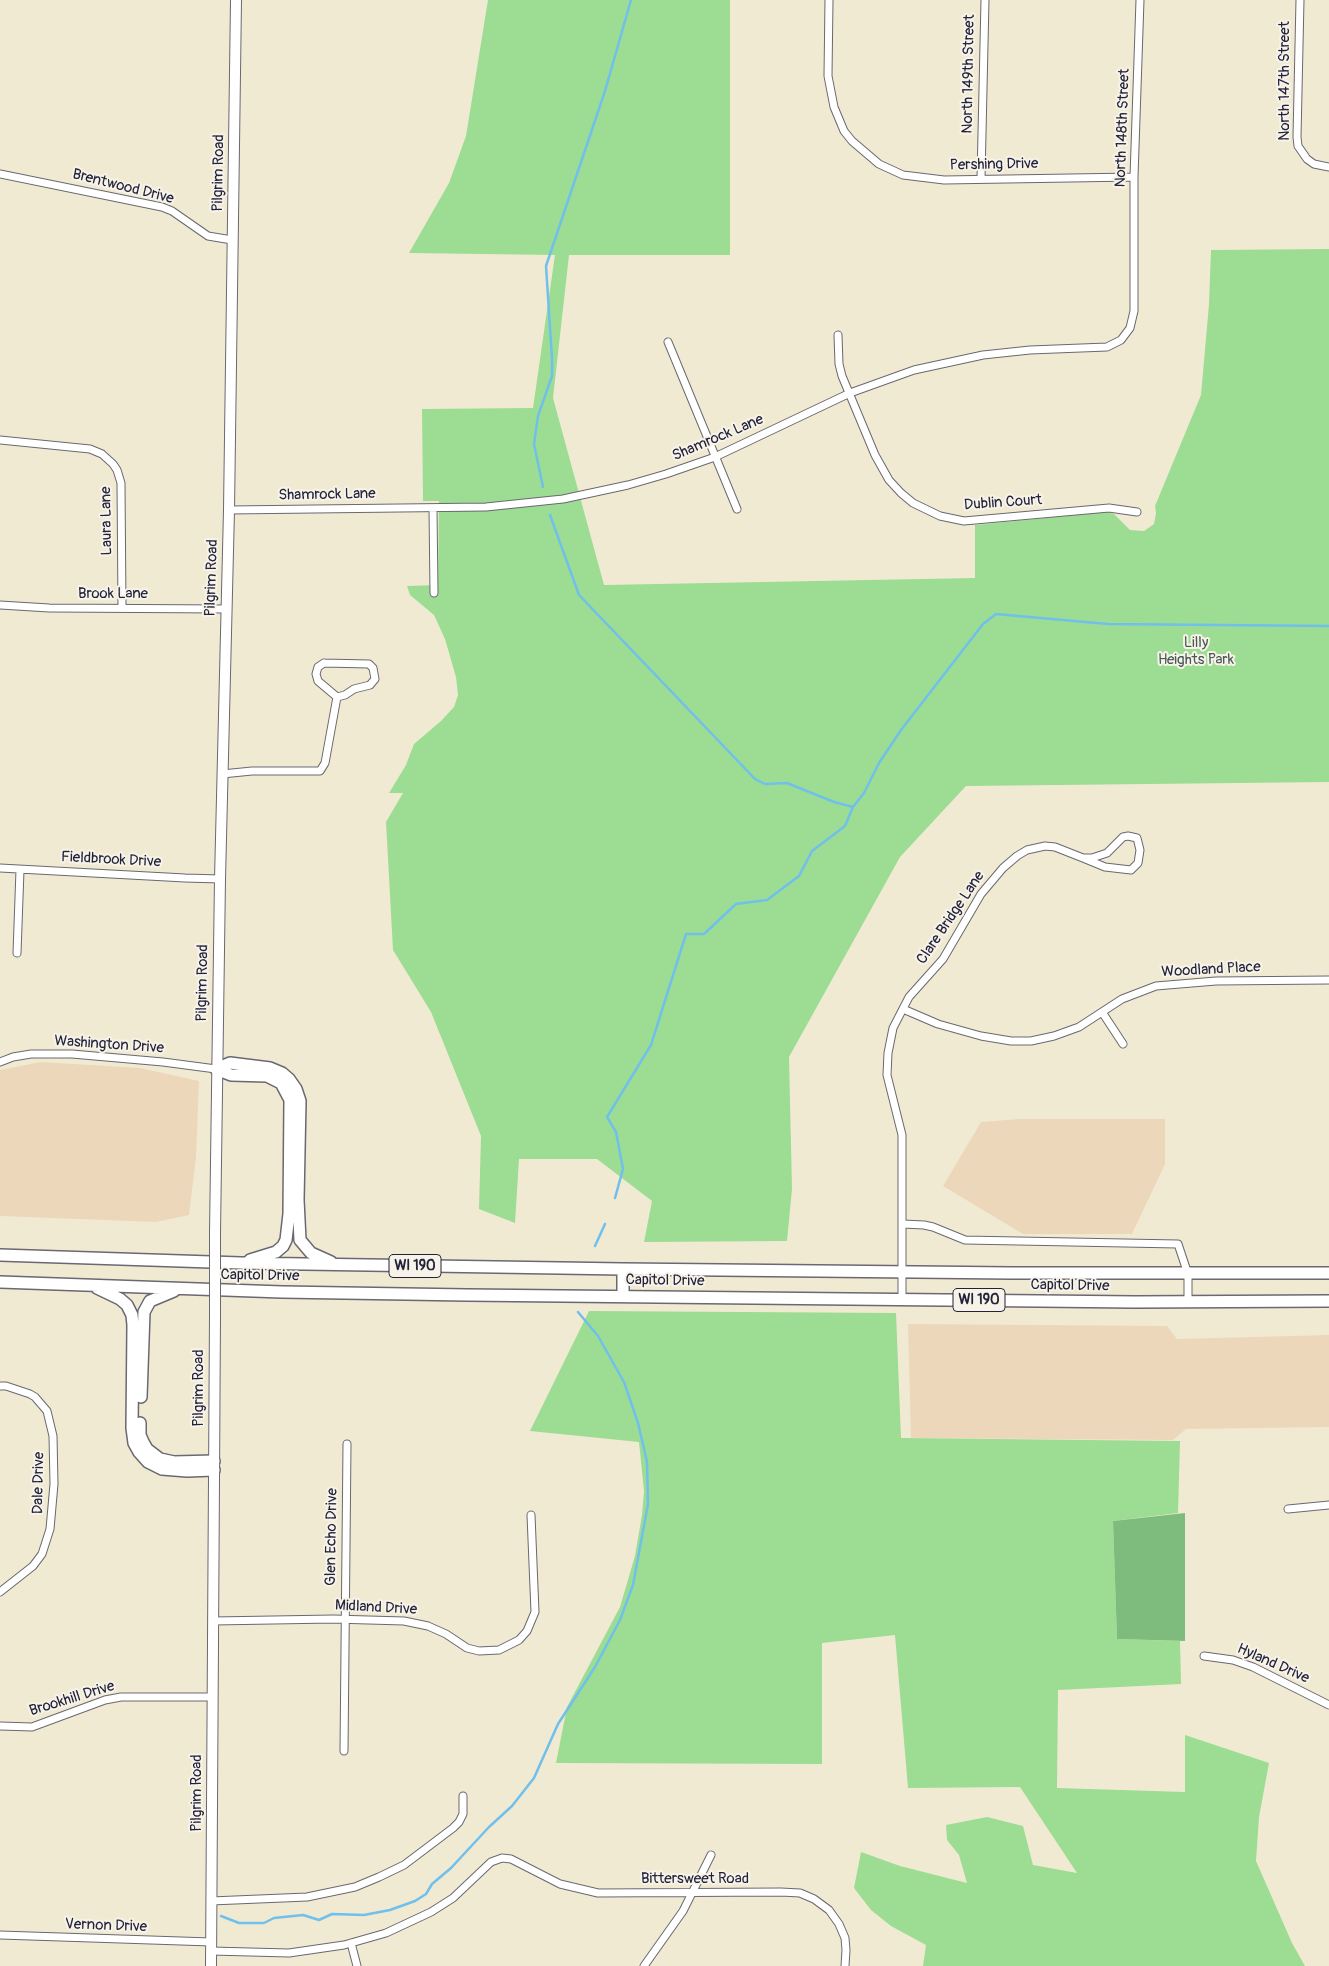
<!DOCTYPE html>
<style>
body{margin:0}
canvas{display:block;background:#f0ead3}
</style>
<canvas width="1329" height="1966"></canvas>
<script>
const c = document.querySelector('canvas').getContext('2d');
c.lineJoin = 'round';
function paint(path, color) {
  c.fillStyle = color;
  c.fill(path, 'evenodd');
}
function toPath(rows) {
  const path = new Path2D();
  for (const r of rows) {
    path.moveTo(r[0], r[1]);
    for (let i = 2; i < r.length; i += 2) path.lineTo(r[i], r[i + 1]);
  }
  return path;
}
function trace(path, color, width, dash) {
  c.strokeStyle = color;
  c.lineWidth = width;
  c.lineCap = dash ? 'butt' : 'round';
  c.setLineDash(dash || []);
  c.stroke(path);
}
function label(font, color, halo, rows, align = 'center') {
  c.font = font + ' Pangolin,sans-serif';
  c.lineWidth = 4;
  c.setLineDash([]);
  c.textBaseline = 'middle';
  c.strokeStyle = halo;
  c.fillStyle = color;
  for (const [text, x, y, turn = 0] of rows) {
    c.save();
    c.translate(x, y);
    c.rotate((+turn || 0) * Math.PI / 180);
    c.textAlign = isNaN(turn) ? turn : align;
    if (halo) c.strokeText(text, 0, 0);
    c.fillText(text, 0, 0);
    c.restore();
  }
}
paint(toPath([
 [41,1062,140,1068,199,1081,196,1158,189,1215,156,1222,0,1216,0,1070],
 [1020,1119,1165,1119,1165,1164,1132,1234,1023,1234,943,1186,981,1122],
 [908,1324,1167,1326,1177,1339,1329,1335,1329,1427,1186,1429,1173,1440,911,1438]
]), '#edd7bb');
paint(toPath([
 [488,0,730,0,730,255,569,255,553,398,604,585,975,578,975,525,1107,512,1114,514,1130,530,1144,531,1154,524,1156,513,1155,506,1201,395,1209,304,1211,250,1329,249,1329,782,966,786,900,857,789,1057,792,1189,787,1241,644,1242,652,1201,597,1159,519,1159,515,1223,479,1209,481,1136,431,1012,393,950,386,822,403,793,389,793,406,765,414,744,441,721,454,707,458,695,456,677,445,639,434,615,410,595,407,586,438,585,439,501,423,501,422,409,533,408,555,255,409,253,449,183,466,136],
 [589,1311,896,1313,901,1438,1180,1441,1178,1513,1113,1521,1117,1639,1180,1641,1181,1684,1058,1690,1057,1788,1185,1792,1185,1735,1269,1763,1259,1817,1256,1861,1292,1943,1305,1966,923,1966,926,1945,891,1926,871,1910,854,1888,861,1852,900,1866,967,1883,959,1855,947,1840,946,1825,987,1817,1023,1826,1033,1865,1077,1873,1020,1787,908,1788,895,1635,822,1643,822,1764,556,1763,567,1707,620,1607,635,1556,642,1515,644,1491,639,1442,530,1431]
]), '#9cdd93');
paint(toPath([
 [1185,1513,1185,1641,1117,1639,1113,1521]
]), '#7dbc7d');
trace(toPath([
 [543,487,534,444,538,416,552,376,552,358,546,266,605,91,631,0],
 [550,515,579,595,755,779,765,784,787,783,834,802,853,807],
 [615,1198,623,1169,616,1132,607,1117,651,1045,686,934,704,934,736,904,767,900,799,876,812,851,845,826,853,807,864,793,879,763,901,730,983,624,996,614,1108,624,1329,626],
 [595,1246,605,1224],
 [221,1916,239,1923,264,1923,274,1918,303,1915,319,1920,332,1914,364,1915,390,1910,415,1901,426,1894,432,1884,451,1868,489,1827,512,1806,534,1778,558,1724,595,1667,620,1620,633,1585,648,1504,647,1462,638,1423,624,1382,598,1336,578,1312]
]), '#71bfeb', 2.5);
const street = toPath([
 [829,0,828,76,834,107,844,131,852,141,879,164,903,175,944,180,1134,177],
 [1300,0,1297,137,1298,146,1307,159,1314,164,1329,167],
 [0,174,162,207,172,211,208,236,232,240],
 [981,178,985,0],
 [838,335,839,364,842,376,875,455,889,480,901,493,913,503,940,516,964,521,1109,508,1137,512],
 [668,342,737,509],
 [0,440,90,449,102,454,113,464,117,470,121,483,122,608],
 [433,508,434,593],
 [229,510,486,507,563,499,628,485,666,474,715,457,850,393,914,370,983,355,1030,350,1107,347,1121,340,1130,328,1134,311,1134,177,1140,0],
 [0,605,49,608,226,609],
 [324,663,369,664,373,668,375,679,370,685,354,689,345,695,337,697,318,681,316,674,318,667,324,663],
 [222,774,252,771,320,771,325,763,337,697],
 [1128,836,1137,838,1140,850,1138,863,1131,870,1105,867,1083,858,1092,858,1107,853,1123,837,1128,836],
 [0,868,185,878,220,879],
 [17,953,20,870],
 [903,1009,938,1024,981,1036,1011,1041,1031,1041,1054,1036,1079,1027,1122,999,1156,986,1216,981,1329,980],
 [1102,1012,1123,1044],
 [0,1062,13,1057,31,1054,72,1054,163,1062,216,1069],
 [903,1224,924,1225,933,1227,965,1240,1178,1244,1188,1274,1188,1302],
 [902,1299,902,1135,887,1075,888,1053,893,1028,909,997,943,959,981,894,1003,868,1017,856,1027,850,1045,846,1055,847,1083,858],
 [0,1386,6,1386,30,1394,35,1397,47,1411,53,1436,54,1484,50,1529,42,1554,33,1566,0,1592],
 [1288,1509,1329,1505],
 [213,1621,333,1619,404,1621,428,1626,446,1634,467,1648,479,1651,499,1650,519,1640,527,1631,535,1612,531,1515],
 [1204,1656,1233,1660,1253,1667,1329,1705],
 [0,1726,32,1727,105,1700,121,1697,213,1697],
 [344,1751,347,1444],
 [211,1901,307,1897,355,1887,379,1877,404,1865,453,1828,459,1822,463,1814,463,1796],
 [0,1935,211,1942],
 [351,1943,357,1966],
 [211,1951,289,1953,344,1945,386,1933,431,1912,453,1898,491,1862,502,1858,511,1859,560,1884,598,1893,781,1892,800,1893,814,1899,829,1910,839,1924,845,1938,846,1950,845,1966],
 [644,1966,683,1911,711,1855]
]);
const secondary = toPath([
 [215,1233,220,879,229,510,236,0],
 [211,1966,215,1315]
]);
const primary = toPath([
 [216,1069,230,1063,270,1068,282,1073,289,1079,296,1089,300,1101,298,1200,300,1240,311,1253,331,1262],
 [216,1069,231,1075,267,1076,281,1083,290,1100,289,1214,286,1240,283,1246,276,1252,250,1260],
 [0,1255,241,1263,623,1269,1012,1273,1329,1273],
 [623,1269,623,1296],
 [0,1282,282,1292,467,1295,1135,1302,1329,1301],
 [97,1288,120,1299,127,1305,132,1315,133,1325,132,1428,134,1443,139,1452,148,1462,162,1469,187,1471,214,1470],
 [141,1397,144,1312,150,1301,174,1291],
 [140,1423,140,1435,143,1442,147,1449,160,1459,174,1462,214,1461]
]);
trace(street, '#6a6870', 9);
trace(secondary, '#6a6870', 12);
trace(primary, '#6a6870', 14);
trace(street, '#fff', 7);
trace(secondary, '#fff', 10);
trace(primary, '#fff', 11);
const secondaryBridge = toPath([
 [215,1315,215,1233]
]);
trace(secondaryBridge, '#6a6870', 12, []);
trace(secondaryBridge, '#fff', 10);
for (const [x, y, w] of [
 [415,1266,52],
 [979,1300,52]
]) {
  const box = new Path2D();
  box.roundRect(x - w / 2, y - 11.5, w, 23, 4);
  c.fillStyle = '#f7f3e8';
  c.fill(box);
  trace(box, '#22223b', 1);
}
label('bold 14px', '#22223b', null, [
 ["WI 190",415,1266],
 ["WI 190",979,1300]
]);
label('15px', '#22223b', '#f7f3e8', [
 ["North 149th Street",969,74,-89],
 ["North 147th Street",1285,81,-90],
 ["North 148th Street",1123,128,-88],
 ["Pershing Drive",994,165,-1],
 ["Pilgrim Road",219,173,-89],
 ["Brentwood Drive",123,187,14],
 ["Shamrock Lane",718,438,-23],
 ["Shamrock Lane",327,495,-1],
 ["Dublin Court",1003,503,-4],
 ["Laura Lane",107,521,-91],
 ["Pilgrim Road",212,578,-88],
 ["Brook Lane",113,594],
 ["Fieldbrook Drive",111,860,3],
 ["Clare Bridge Lane",951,918,-56],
 ["Woodland Place",1211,970,-3],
 ["Pilgrim Road",203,983,-89],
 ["Washington Drive",109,1045,4],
 ["Capitol Drive",260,1276,1],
 ["Capitol Drive",665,1281,1],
 ["Capitol Drive",1070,1286,1],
 ["Pilgrim Road",199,1388,-90],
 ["Dale Drive",39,1483,-89],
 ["Glen Echo Drive",332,1537,-89],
 ["Midland Drive",376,1608,3],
 ["Hyland Drive",1273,1664,24],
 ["Brookhill Drive",72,1699,-17],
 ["Pilgrim Road",197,1793,-90],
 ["Bittersweet Road",695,1879],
 ["Vernon Drive",106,1926,2]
]);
label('15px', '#475a55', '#f7f3e8', [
 ["Lilly",1196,643],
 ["Heights Park",1196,660]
]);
</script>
